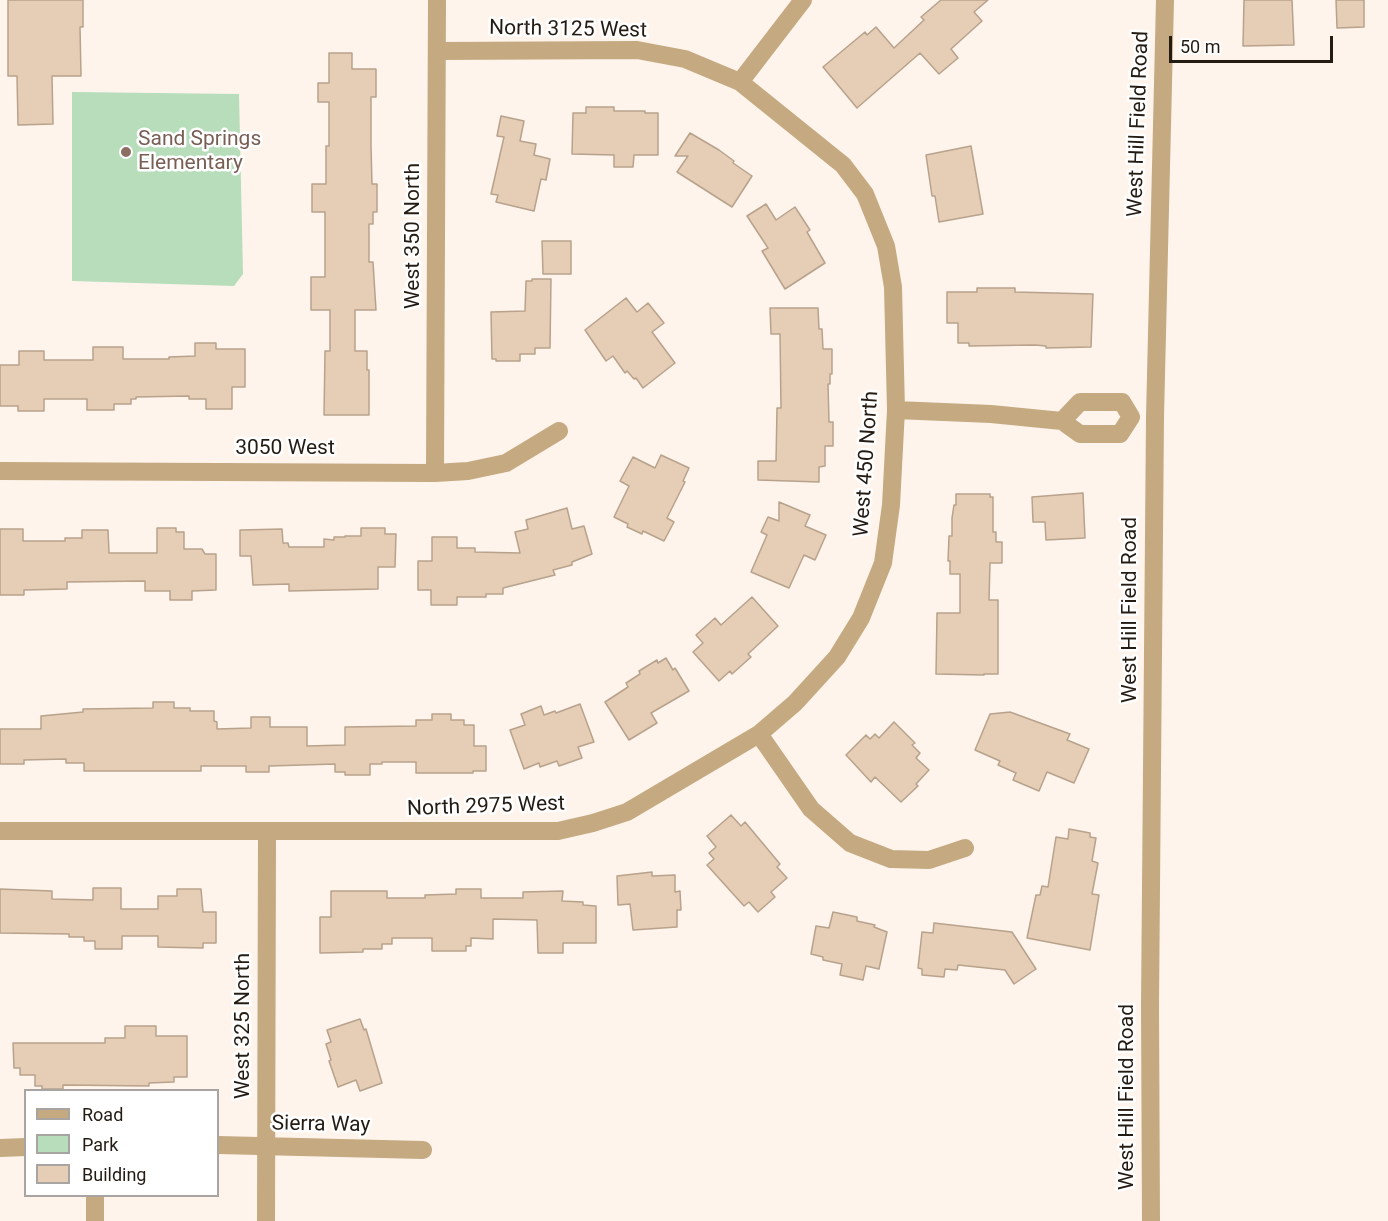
<!DOCTYPE html>
<style>
body{margin:0}
#map{position:relative;width:1388px;height:1221px;overflow:hidden;background:#fef4eb;font-family:Roboto,sans-serif}
canvas{display:block}
.legend{position:absolute;left:24px;top:1089px;width:195px;height:108px;box-sizing:border-box;background:#fff;border:2px solid #a7a4a1;margin:0;padding:8px 10px;list-style:none;font-size:18px;color:#241b13}
.legend li{display:flex;align-items:center;gap:12px;height:30px}
.legend b{width:30px;border:2px solid #a7a4a1}
.scale{position:absolute;left:1169px;top:36px;width:164px;height:27px;box-sizing:border-box;border:3px solid #241b13;border-top:0;padding-left:8px;font-size:18px;line-height:21px;white-space:nowrap;color:#241b13;-webkit-text-stroke:4px #fff;paint-order:stroke}
</style>
<div id="map">
<canvas width="1388" height="1221"></canvas>
<ul class="legend">
<li><b style="height:8px;background:#c5a981"></b>Road</li>
<li><b style="height:16px;background:#b7ddbb"></b>Park</li>
<li><b style="height:16px;background:#e5cdb6"></b>Building</li>
</ul>
<div class="scale">50 m</div>
</div>
<script>
const c = document.querySelector('canvas').getContext('2d');
c.lineJoin = 'round';
function paint(path, color) {
  c.fillStyle = color;
  c.fill(path, 'evenodd');
}
function toPath(rows) {
  const path = new Path2D();
  for (const r of rows) {
    path.moveTo(r[0], r[1]);
    for (let i = 2; i < r.length; i += 2) path.lineTo(r[i], r[i + 1]);
  }
  return path;
}
function trace(path, color, width, dash) {
  c.strokeStyle = color;
  c.lineWidth = width;
  c.lineCap = dash ? 'butt' : 'round';
  c.setLineDash(dash || []);
  c.stroke(path);
}
function label(font, color, halo, rows, align = 'center') {
  c.font = font + ' Roboto,sans-serif';
  c.lineWidth = 5;
  c.setLineDash([]);
  c.textBaseline = 'middle';
  c.strokeStyle = halo;
  c.fillStyle = color;
  for (const [text, x, y, turn = 0] of rows) {
    c.save();
    c.translate(x, y);
    c.rotate((+turn || 0) * Math.PI / 180);
    c.textAlign = isNaN(turn) ? turn : align;
    if (halo) c.strokeText(text, 0, 0);
    c.fillText(text, 0, 0);
    c.restore();
  }
}
paint(toPath([
 [72,92,239,94,243,274,234,286,72,281]
]), '#b7ddbb');
const building = toPath([
 [8,0,83,0,83,27,80,27,81,76,52,76,53,124,18,125,17,76,8,76,8,0],
 [941,0,988,0,974,12,982,21,951,49,958,58,939,74,920,53,857,108,823,67,865,32,867,35,876,27,894,48,924,20,921,17,941,0],
 [1244,0,1292,0,1294,45,1243,46,1244,0],
 [1336,0,1364,0,1364,27,1337,28,1336,0],
 [329,53,352,53,352,69,376,69,376,97,371,97,371,146,372,184,377,184,377,212,373,212,373,224,369,224,369,262,373,262,376,310,355,310,355,351,367,351,367,370,369,370,369,415,324,415,325,351,330,351,330,310,311,310,311,277,325,277,325,212,312,212,312,184,326,184,326,146,329,146,329,102,318,102,318,83,329,83,329,53],
 [586,107,614,107,614,111,645,111,645,113,658,113,658,155,634,155,633,167,614,167,614,155,572,154,573,113,586,113,586,107],
 [501,116,524,121,520,141,536,144,534,155,550,159,546,180,541,179,534,211,496,202,498,195,491,194,504,137,497,136,501,116],
 [690,133,719,150,734,161,733,163,752,176,732,207,677,172,688,156,675,156,690,133],
 [971,146,983,214,939,222,935,196,932,196,926,155,971,146],
 [766,204,776,220,795,207,810,230,807,232,825,263,785,289,762,251,768,248,747,216,766,204],
 [542,241,571,241,571,274,543,274,542,241],
 [532,279,551,279,550,348,535,348,535,354,520,354,520,361,496,361,496,359,492,359,491,312,525,311,526,281,532,281,532,279],
 [977,288,1015,288,1015,292,1093,294,1091,347,1046,348,1046,346,1035,345,969,346,969,343,958,343,958,323,947,323,947,292,977,292,977,288],
 [626,298,637,312,648,303,664,323,652,332,675,363,643,388,636,378,634,379,627,371,625,373,613,356,606,361,585,330,626,298],
 [770,308,818,308,819,329,822,329,823,349,832,349,832,374,830,374,830,384,828,384,829,422,833,422,833,446,825,446,825,466,819,467,819,482,758,480,758,461,776,461,777,408,781,408,780,334,771,334,770,308],
 [195,343,216,343,216,349,245,349,245,387,232,387,232,409,206,409,206,399,189,399,189,396,136,397,136,399,131,399,131,404,114,404,114,410,87,410,87,399,44,399,44,411,18,411,18,406,0,406,0,365,19,365,19,351,44,351,44,360,93,360,93,347,123,347,123,359,169,359,169,357,195,356,195,343],
 [661,455,689,468,683,481,685,482,667,518,674,522,664,541,643,531,642,534,627,527,628,524,614,517,629,486,620,481,633,457,655,468,661,455],
 [1083,493,1085,538,1046,540,1045,522,1033,522,1032,497,1083,493],
 [956,494,990,494,990,497,993,497,993,532,996,532,996,542,1002,542,1002,563,990,563,989,600,998,600,998,674,984,674,984,675,936,674,937,613,960,613,960,574,950,574,950,561,948,561,949,536,952,536,952,518,954,505,956,505,956,494],
 [779,502,810,515,805,526,826,535,815,560,804,555,789,588,751,572,767,535,761,532,768,517,779,521,779,502],
 [567,508,572,529,584,526,592,554,572,562,572,565,553,570,555,575,503,588,503,594,486,594,486,597,457,597,457,605,431,605,431,590,418,590,418,561,432,561,432,537,457,537,457,548,475,548,475,552,520,553,515,532,528,529,526,520,567,508],
 [157,528,176,528,176,532,184,532,184,549,202,549,205,554,216,554,216,590,192,591,192,600,170,600,170,591,145,591,145,581,67,582,67,589,24,590,24,595,0,595,0,529,23,529,23,541,65,541,65,538,82,538,82,530,108,530,109,553,157,553,157,528],
 [361,528,385,528,385,534,396,534,395,567,378,567,378,589,289,591,289,584,253,585,251,556,240,556,240,530,282,529,283,543,288,543,289,547,324,547,324,539,334,540,334,537,345,537,345,536,361,536,361,528],
 [752,597,778,626,748,654,751,657,732,674,730,671,719,681,693,652,703,643,696,635,715,618,721,625,752,597],
 [666,658,673,670,675,668,689,691,651,713,657,723,629,740,605,702,628,687,626,683,640,674,639,671,657,660,658,663,666,658],
 [153,702,174,702,174,708,190,708,190,711,214,711,214,721,217,722,217,729,251,728,251,717,270,717,270,727,307,727,307,746,345,745,345,727,416,726,416,720,432,720,432,714,451,714,451,720,464,720,464,725,474,725,474,746,486,746,486,771,473,771,473,773,416,773,416,762,382,762,382,764,370,764,370,775,345,775,345,772,335,772,335,764,269,766,269,772,246,772,246,766,201,766,201,771,84,771,84,763,66,763,66,759,24,760,24,764,0,764,0,729,41,729,41,716,83,712,83,709,153,708,153,702],
 [580,704,594,742,578,747,582,758,559,766,557,761,540,767,539,763,524,769,510,730,525,725,521,714,541,706,544,715,555,711,556,713,580,704],
 [1010,712,1070,734,1067,740,1089,749,1074,783,1047,772,1039,791,1013,780,1016,773,998,765,1000,761,975,750,990,714,1010,712],
 [894,722,915,743,912,745,920,753,916,758,929,770,916,784,918,786,901,802,875,777,871,782,846,755,866,735,870,739,875,734,879,738,894,722],
 [731,815,741,826,745,822,780,864,777,867,787,878,771,892,775,897,758,912,749,902,744,906,707,865,714,859,709,853,716,847,707,836,731,815],
 [1069,829,1090,833,1090,837,1096,838,1092,861,1098,863,1092,894,1099,895,1090,950,1027,938,1036,895,1040,895,1042,886,1048,887,1056,837,1068,839,1069,829],
 [652,872,652,876,675,875,675,892,680,891,681,910,677,910,677,927,633,930,630,904,618,905,617,876,652,872],
 [93,888,121,888,121,909,158,909,158,896,177,896,177,889,201,889,203,912,216,912,216,943,203,943,203,948,158,947,158,936,122,936,122,949,95,949,95,941,84,941,84,937,69,937,69,934,0,933,0,889,52,891,52,899,93,900,93,888],
 [456,889,481,889,481,898,523,898,523,892,563,891,562,901,583,902,583,905,596,906,596,943,563,943,563,953,538,953,537,920,493,919,493,939,471,938,471,946,466,946,466,951,432,951,432,938,392,938,392,944,382,944,382,949,363,949,363,952,320,953,320,917,331,917,331,891,387,891,387,898,425,898,425,895,456,894,456,889],
 [833,912,857,917,857,921,875,925,874,927,887,932,879,969,866,966,863,980,840,975,842,964,823,960,823,957,811,954,816,926,829,928,833,912],
 [934,923,1012,932,1036,969,1014,984,1005,970,958,965,957,970,945,969,944,977,922,975,922,969,918,968,922,932,933,933,934,923],
 [360,1019,364,1030,366,1029,382,1083,360,1091,356,1080,338,1087,329,1061,331,1060,326,1044,331,1042,327,1030,360,1019],
 [125,1026,156,1026,156,1036,187,1036,187,1077,174,1077,174,1082,149,1083,149,1086,63,1085,63,1089,42,1089,42,1086,35,1086,35,1075,20,1075,20,1068,14,1068,13,1043,105,1043,105,1038,125,1038,125,1026]
]);
paint(building, '#e5cdb6');
trace(building, '#b8a28c', 1.5);
trace(toPath([
 [438,51,637,50,685,59,740,82,843,165,865,194,886,246,893,287,896,410,891,505,883,563,861,618,837,657,795,703,759,734],
 [740,82,803,0],
 [896,410,991,414,1062,421,1080,434,1120,434,1131,417],
 [1062,421,1080,402,1122,402,1131,417],
 [0,471,435,473,468,471,506,463,559,431],
 [435,473,437,0],
 [0,831,558,831,593,823,627,812,759,734,811,809,850,843,891,859,929,860,965,848],
 [218,1145,423,1150],
 [0,1148,26,1147],
 [95,1196,95,1221],
 [266,1221,267,832],
 [1151,1221,1150,1005,1155,417,1165,0]
]), '#c5a981', 18);
for (const [x, y, r, color] of [
 [126,152,6,"#8d6e63"]
]) {
  const dot = new Path2D();
  dot.arc(x, y, r, 0, 2 * Math.PI);
  c.fillStyle = color;
  c.fill(dot);
  trace(dot, '#fff', 2);
}
label('21px', '#241b13', '#fff', [
 ["North 3125 West",568,30,1],
 ["West Hill Field Road",1139,124,-88],
 ["West 350 North",414,236,-90],
 ["3050 West",285,449],
 ["West 450 North",867,464,-86],
 ["West Hill Field Road",1131,610,-90],
 ["North 2975 West",486,807,-2],
 ["West 325 North",244,1026,-90],
 ["West Hill Field Road",1128,1097,-90],
 ["Sierra Way",321,1125,1]
]);
label('21px', '#785e54', '#fff', [
 ["Sand Springs",138,140],
 ["Elementary",138,164]
], 'left');
</script>
